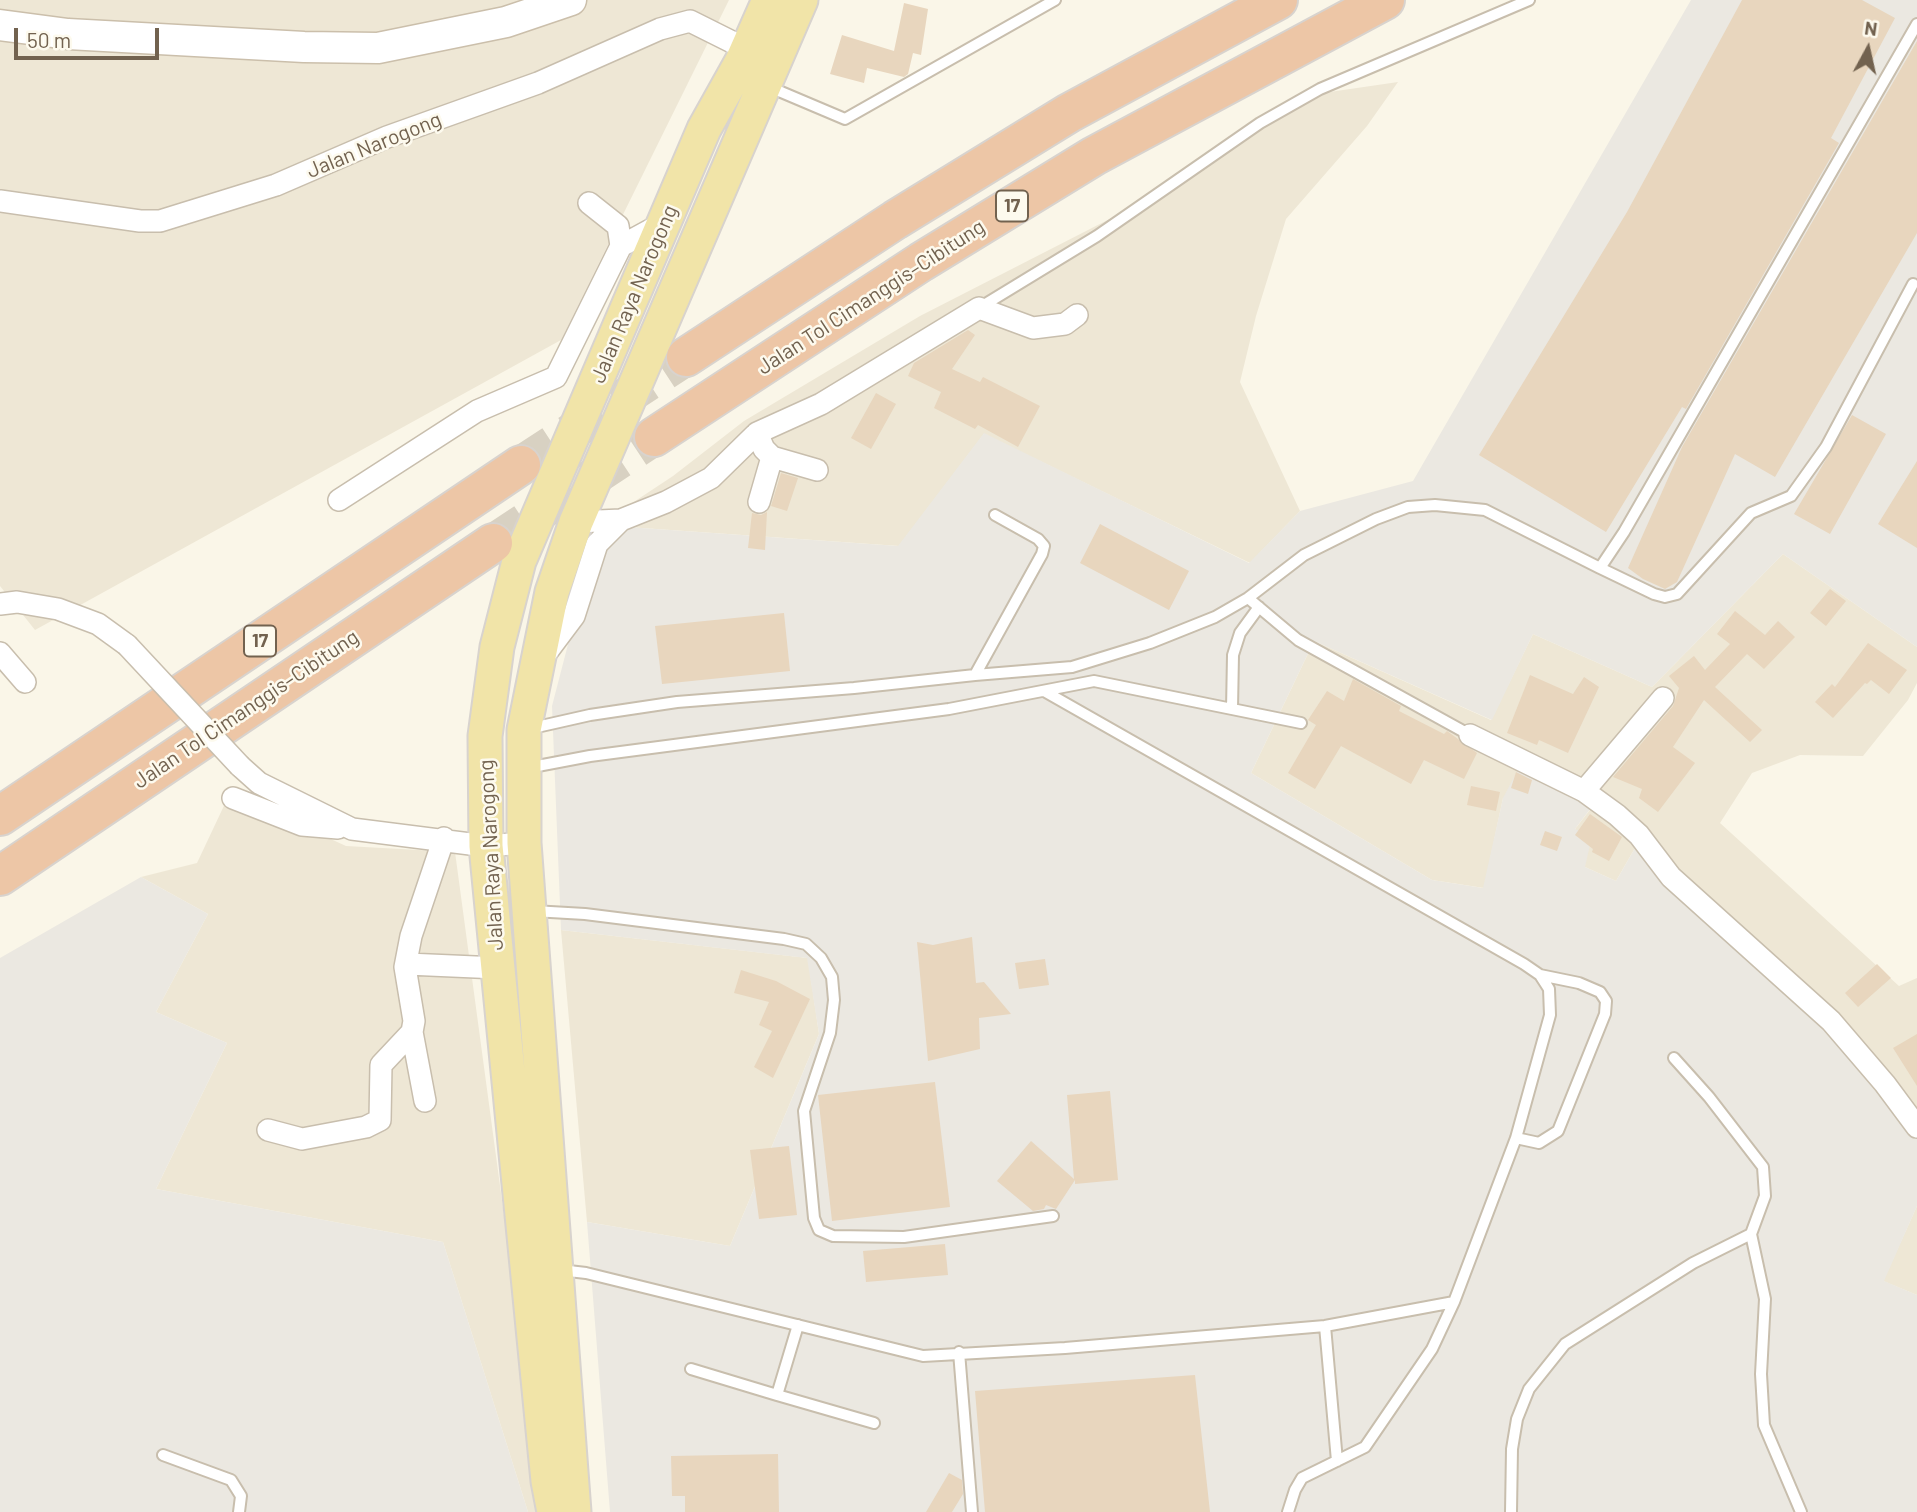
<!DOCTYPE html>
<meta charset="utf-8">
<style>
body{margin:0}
#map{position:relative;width:1917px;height:1512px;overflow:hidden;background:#faf6e8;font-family:Barlow,sans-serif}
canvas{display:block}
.north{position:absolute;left:1833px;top:14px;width:70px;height:70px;-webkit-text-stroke:5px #fdfaee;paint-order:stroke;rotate:8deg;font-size:19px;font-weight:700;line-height:28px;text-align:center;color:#72624f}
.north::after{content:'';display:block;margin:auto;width:24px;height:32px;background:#72624f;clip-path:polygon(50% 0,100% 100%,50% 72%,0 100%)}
.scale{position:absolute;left:14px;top:28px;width:145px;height:32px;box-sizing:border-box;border:4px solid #72624f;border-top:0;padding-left:9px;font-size:21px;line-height:24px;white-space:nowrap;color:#72624f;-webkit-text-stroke:5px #fdfaee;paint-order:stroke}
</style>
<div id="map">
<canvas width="1917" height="1512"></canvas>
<div class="north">N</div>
<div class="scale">50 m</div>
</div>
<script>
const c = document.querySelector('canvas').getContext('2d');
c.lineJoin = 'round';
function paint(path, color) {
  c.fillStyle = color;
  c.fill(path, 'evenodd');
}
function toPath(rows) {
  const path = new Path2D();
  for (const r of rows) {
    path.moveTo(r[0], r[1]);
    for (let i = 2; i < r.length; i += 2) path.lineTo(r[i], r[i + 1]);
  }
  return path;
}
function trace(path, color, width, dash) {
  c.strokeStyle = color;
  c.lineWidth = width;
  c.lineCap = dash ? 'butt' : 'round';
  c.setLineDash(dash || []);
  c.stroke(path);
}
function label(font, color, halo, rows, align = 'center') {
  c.font = font + ' Barlow,sans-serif';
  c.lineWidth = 5;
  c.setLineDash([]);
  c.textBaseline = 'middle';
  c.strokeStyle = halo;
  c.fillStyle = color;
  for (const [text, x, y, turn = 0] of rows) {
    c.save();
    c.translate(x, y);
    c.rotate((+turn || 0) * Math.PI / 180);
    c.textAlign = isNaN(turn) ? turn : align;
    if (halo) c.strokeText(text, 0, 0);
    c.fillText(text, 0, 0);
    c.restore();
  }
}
paint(toPath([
 [0,0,729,0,561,340,35,630,0,586],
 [1398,82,1367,126,1286,219,1256,316,1240,382,1300,511,1250,563,984,434,899,546,599,525,673,476,744,421,920,316,1174,186,1309,95],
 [1783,554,1917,647,1917,683,1908,700,1863,756,1800,755,1752,773,1720,823,1899,986,1917,978,1917,1116,1635,848,1616,881,1585,867,1575,829,1600,797,1503,798,1484,888,1432,880,1251,773,1314,641,1491,720,1533,634,1652,687],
 [230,793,346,846,455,852,544,1512,528,1512,443,1242,156,1189,227,1043,156,1012,208,914,141,877,197,863],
 [561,930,808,958,819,1034,730,1246,587,1222],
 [1917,1206,1917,1295,1883,1281]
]), '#eee7d5');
paint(toPath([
 [1691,0,1917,0,1917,647,1783,554,1652,687,1533,634,1492,720,1314,641,1251,773,1432,880,1483,888,1503,798,1522,762,1600,796,1575,829,1592,836,1585,867,1616,881,1635,848,1710,904,1875,1055,1917,1116,1917,1206,1884,1281,1917,1295,1917,1512,610,1512,587,1222,730,1246,819,1034,807,958,561,930,552,706,599,525,898,546,984,433,1249,563,1300,511,1413,481],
 [141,877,208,914,156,1012,227,1043,156,1189,443,1242,528,1512,0,1512,0,958]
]), '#ebe8e1');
paint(toPath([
 [1742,0,1862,0,1895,18,1831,138,1839,143,1686,409,1682,407,1606,532,1479,455,1627,212],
 [904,3,928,9,921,55,913,53,908,74,904,77,867,68,864,83,830,74,842,35,894,51],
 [1917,41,1917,233,1775,477,1735,454,1677,582,1665,589,1643,579,1628,568,1682,447],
 [968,330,975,335,952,369,980,382,983,377,1040,406,1018,447,978,425,975,429,934,408,941,392,908,376,914,363],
 [876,393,896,404,871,449,851,438],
 [1852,415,1886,434,1830,534,1794,514],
 [1917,461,1917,548,1878,524],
 [781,473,798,478,787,511,771,506],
 [767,512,765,550,748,548,752,513,761,515],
 [1100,524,1189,571,1169,610,1080,563],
 [1830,589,1846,601,1826,626,1810,613],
 [1735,611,1765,635,1778,621,1795,637,1764,669,1747,654,1715,687,1762,730,1750,742,1704,700,1673,747,1695,763,1658,812,1639,798,1642,789,1613,777,1673,706,1679,688,1669,676,1694,656,1705,670,1730,644,1717,634],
 [784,613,790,671,662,684,655,626],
 [1868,643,1907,670,1889,694,1871,680,1867,684,1865,683,1833,718,1815,702,1832,684,1835,687],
 [1530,675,1573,694,1584,677,1599,687,1568,753,1539,740,1537,745,1507,733],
 [1353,679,1401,706,1399,711,1444,734,1447,731,1477,753,1464,779,1424,760,1411,784,1341,746,1315,789,1288,773,1316,725,1308,720,1327,691,1344,701],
 [1516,772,1532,780,1528,794,1511,788],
 [1471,786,1500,792,1496,811,1467,805],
 [1590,814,1622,837,1609,861,1592,852,1593,849,1575,835],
 [1545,831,1562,837,1557,851,1540,845],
 [972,937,976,983,984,982,1011,1014,979,1018,980,1049,928,1061,917,942,933,945],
 [1045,959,1049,985,1019,989,1015,963],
 [1877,964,1891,978,1858,1007,1845,993],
 [741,970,776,981,810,999,773,1078,754,1067,772,1031,759,1025,769,1002,734,993],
 [1917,1034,1917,1086,1893,1048],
 [935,1082,950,1207,832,1221,818,1095],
 [1110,1091,1118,1180,1075,1184,1075,1180,1056,1209,1046,1205,1044,1209,1033,1211,997,1181,1031,1141,1074,1179,1067,1095],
 [789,1146,797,1215,759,1219,750,1150],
 [945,1244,948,1275,866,1282,863,1251],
 [1195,1375,1210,1512,985,1512,975,1391],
 [778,1454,779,1512,685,1512,685,1496,672,1496,671,1456],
 [949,1473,962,1480,963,1494,952,1512,926,1512]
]), '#e8d6be');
trace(toPath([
 [521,465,686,357],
 [493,543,654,437]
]), '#d8d1c2', 38, [38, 19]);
const lane = toPath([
 [767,86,845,119,1055,0],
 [979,308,1097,236,1260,123,1320,89,1529,0],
 [1600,568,1654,594,1665,597,1677,594,1751,513,1791,496,1826,447,1913,284],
 [1248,598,1298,640,1470,735],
 [975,675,1072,667,1150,643,1215,617,1248,598,1304,555,1376,519,1408,507,1435,505,1485,510,1600,568,1624,532,1917,24],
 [1044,691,1524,964,1540,975,1549,989,1550,1015,1516,1138,1454,1302,1432,1349,1365,1447,1302,1478,1295,1490,1288,1512],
 [1232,709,1233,655,1240,633,1259,607],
 [528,729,590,715,677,702,854,688,975,675,1042,554,1044,546,1038,539,995,515],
 [527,768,590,756,949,709,1094,681,1301,723],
 [533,911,585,914,784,939,806,944,821,958,832,977,834,1000,830,1033,804,1111,814,1218,819,1230,833,1236,904,1237,1053,1216],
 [1516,1138,1539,1143,1558,1131,1605,1014,1606,1001,1600,992,1579,983,1540,975],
 [1751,1234,1765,1299,1761,1374,1764,1425,1801,1512],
 [560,1270,586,1273,923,1356,1065,1348,1325,1326,1454,1302],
 [798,1325,777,1395,874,1423],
 [1325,1326,1337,1461],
 [959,1352,972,1512],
 [691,1369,777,1395],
 [163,1455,231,1480,241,1496,239,1512],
 [1511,1512,1512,1449,1517,1419,1529,1389,1565,1344,1693,1263,1751,1234,1765,1196,1763,1167,1709,1097,1674,1058]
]);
const street = toPath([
 [0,201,140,221,160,221,276,185,387,137,538,83,660,29,690,21,734,43],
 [589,203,618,226,621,246],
 [757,433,764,449,772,457,817,470],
 [339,500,477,411,556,377,621,246,665,222],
 [759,502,772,457],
 [576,522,621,520,666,502,711,478,757,433,821,404,979,308,1033,328,1065,324,1077,315],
 [0,604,17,602,58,609,98,624,127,645],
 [0,653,25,682],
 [544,656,574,616,597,544,621,520],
 [1470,735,1584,791,1617,815,1639,835,1671,877,1831,1021,1885,1084,1917,1127],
 [240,766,259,783,352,829,486,846,524,843],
 [1584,791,1663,698],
 [233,798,302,825,338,828],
 [407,964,498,968],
 [412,1032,425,1101],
 [268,1130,302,1139,366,1127,380,1120,381,1065,412,1032,414,1021,405,967,411,936,444,838]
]);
const secondary = toPath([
 [0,25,68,34,304,47,378,48,506,22,571,0]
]);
const primary = toPath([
 [554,1512,548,1481,486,846,485,736,497,647,519,561,704,129,742,61,769,0],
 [574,1512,524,843,524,730,552,592,576,522,801,0]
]);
const highway = toPath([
 [686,357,895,220,1069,113,1278,0],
 [654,437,921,262,1094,156,1385,0],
 [0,816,521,465],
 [0,876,493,543]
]);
trace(lane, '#c8bead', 14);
trace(street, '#c8bead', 24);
trace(secondary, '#cbbfab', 33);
trace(primary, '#d8d3ce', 37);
trace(highway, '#d8d3ce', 42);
trace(lane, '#fff', 10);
trace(street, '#fff', 21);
trace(secondary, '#fff', 30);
trace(primary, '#f1e4a8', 33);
trace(highway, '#edc6a6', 38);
const streetBridge = toPath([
 [127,645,240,766]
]);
trace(streetBridge, '#c8bead', 24, []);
trace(streetBridge, '#fff', 21);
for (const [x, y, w] of [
 [1012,206,32],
 [260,641,32]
]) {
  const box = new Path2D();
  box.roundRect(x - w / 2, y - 15.5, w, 31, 5);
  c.fillStyle = '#fdfaee';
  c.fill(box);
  trace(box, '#72624f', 2);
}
label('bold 19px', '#72624f', null, [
 ["17",1012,206],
 ["17",260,641]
]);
label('21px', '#72624f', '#fdfaee', [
 ["Jalan Narogong",374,145,-22],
 ["Jalan Raya Narogong",634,294,-67],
 ["Jalan Tol Cimanggis–Cibitung",871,297,-33],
 ["Jalan Tol Cimanggis–Cibitung",246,709,-34],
 ["Jalan Raya Narogong",491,855,-93]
]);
</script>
